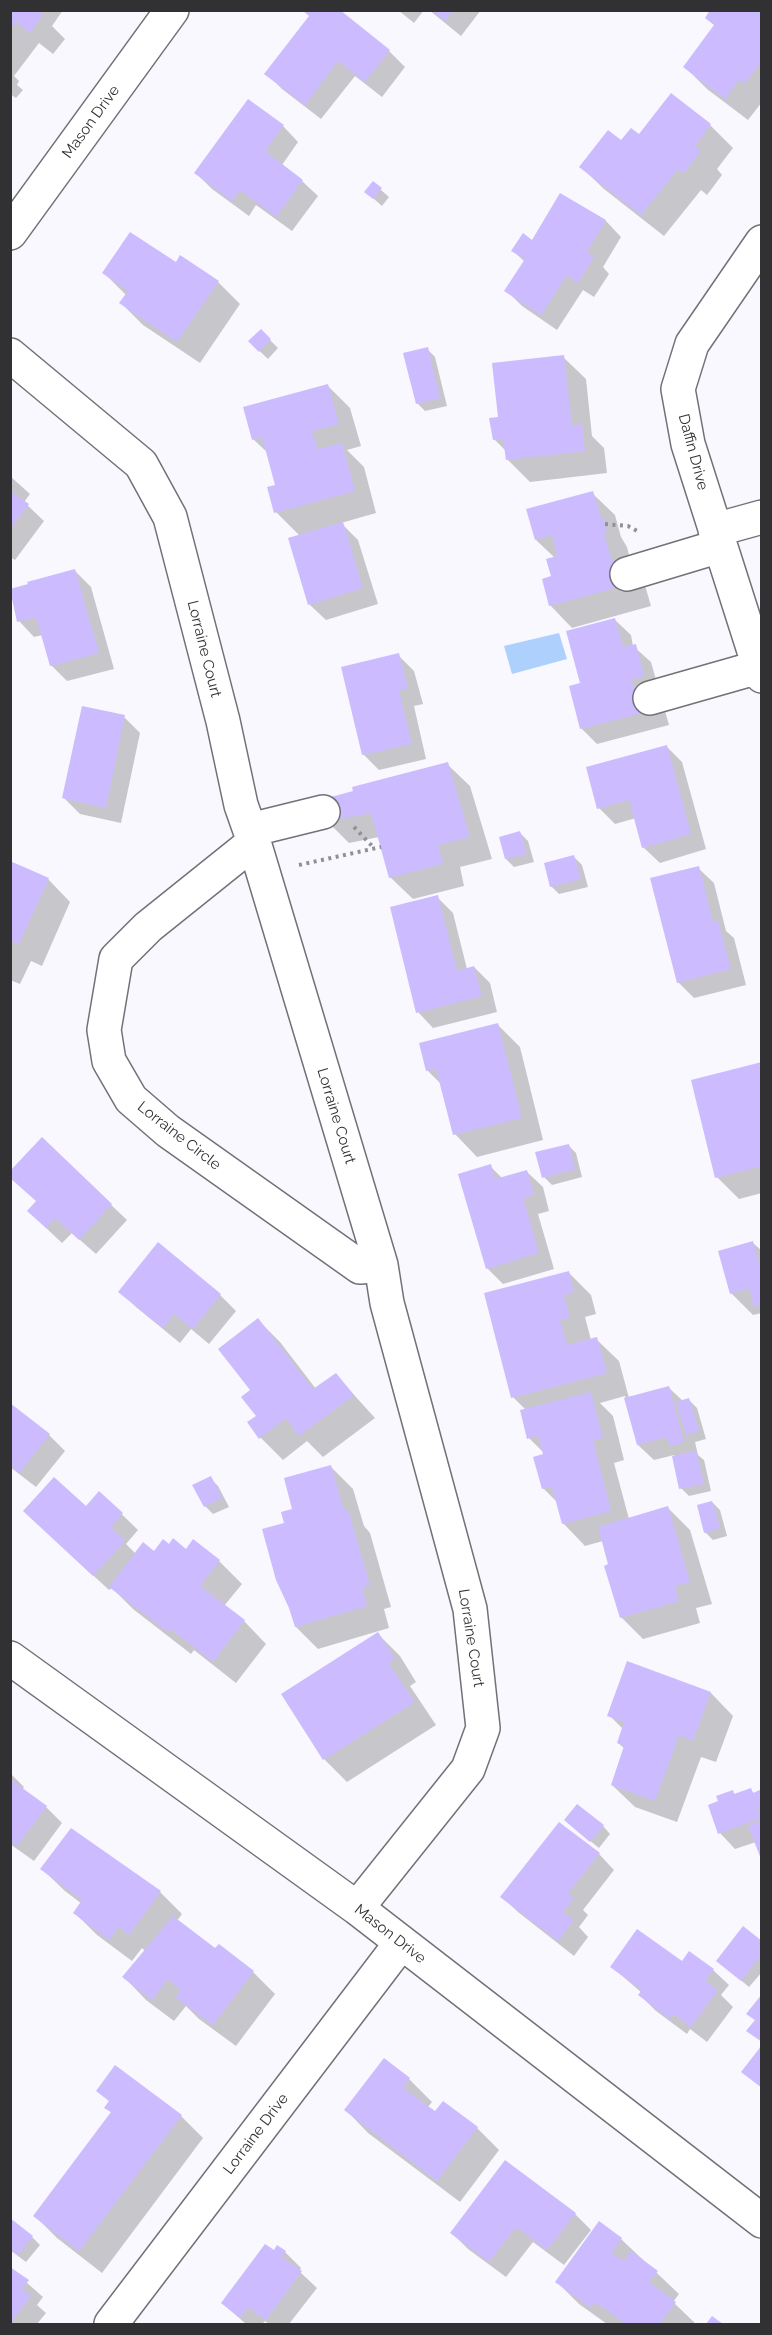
<!DOCTYPE html>
<style>
body{margin:0}
#map{position:relative;width:772px;height:2335px;overflow:hidden;background:#f8f8fe;font-family:Raleway,sans-serif}
canvas{display:block}
.frame{position:absolute;inset:0;border:12px solid #313134;pointer-events:none}
</style>
<div id="map">
<canvas width="772" height="2335"></canvas>
<div class="frame"></div>
</div>
<script>
const c = document.querySelector('canvas').getContext('2d');
c.lineJoin = 'round';
function paint(path, color) {
  c.fillStyle = color;
  c.fill(path, 'evenodd');
}
function toPath(rows) {
  const path = new Path2D();
  for (const r of rows) {
    path.moveTo(r[0], r[1]);
    for (let i = 2; i < r.length; i += 2) path.lineTo(r[i], r[i + 1]);
  }
  return path;
}
function trace(path, color, width, dash) {
  c.strokeStyle = color;
  c.lineWidth = width;
  c.lineCap = dash ? 'butt' : 'round';
  c.setLineDash(dash || []);
  c.stroke(path);
}
function label(font, color, halo, rows, align = 'center') {
  c.font = font + ' Raleway,sans-serif';
  c.lineWidth = 5;
  c.setLineDash([]);
  c.textBaseline = 'middle';
  c.strokeStyle = halo;
  c.fillStyle = color;
  for (const [text, x, y, turn = 0] of rows) {
    c.save();
    c.translate(x, y);
    c.rotate((+turn || 0) * Math.PI / 180);
    c.textAlign = isNaN(turn) ? turn : align;
    if (halo) c.strokeText(text, 0, 0);
    c.fillText(text, 0, 0);
    c.restore();
  }
}
paint(toPath([
 [559,633,567,659,512,674,504,646]
]), '#aed0fc');
paint(toPath([
 [10,10,63,10,52,26,65,39,53,54,39,43,14,76,19,81,17,85,23,90,16,98,10,94],
 [337,10,389,51,405,67,382,97,355,76,321,119,282,89,266,73,310,17],
 [398,10,424,10,414,23],
 [429,10,481,10,461,36],
 [762,10,762,102,748,120,707,89,685,67,716,26],
 [671,95,710,125,733,148,717,169,722,175,707,195,701,190,664,236,604,189,581,167,621,142,639,136],
 [283,126,298,142,282,165,302,181,318,196,292,231,256,205,249,216,212,189,196,173],
 [373,183,389,197,382,206,366,192],
 [561,195,606,221,621,237,603,267,609,274,594,297,583,290,557,330,522,306,506,290,525,262,513,251,532,242],
 [176,265,218,282,240,304,200,363,143,325,121,303,126,295,104,273],
 [261,331,278,348,268,359,250,342],
 [427,349,435,357,447,406,425,411,417,403],
 [563,357,586,379,592,436,604,448,607,473,530,482,507,459,506,451,494,439],
 [328,386,350,408,361,446,347,450,364,467,376,513,341,523,358,540,378,604,326,620,310,605,290,539,300,536,276,512,277,486,269,454,253,439],
 [10,476,30,494,24,502,44,521,15,560,10,557],
 [592,493,615,515,621,537,627,547,629,555,626,556,629,566,644,582,651,606,572,628,550,605,555,558,536,540],
 [75,571,91,587,114,669,67,681,51,665,43,635,34,637,19,621],
 [615,620,631,635,633,646,651,662,669,725,597,744,581,728,582,684],
 [398,655,414,671,423,704,414,706,426,759,379,770,363,754],
 [124,717,140,733,121,823,80,814,64,798],
 [666,746,682,762,706,849,660,863,644,848,636,818,615,824,599,808],
 [447,764,470,786,492,859,460,867,464,886,413,899,390,877,379,837,349,843,327,821],
 [520,833,528,841,534,862,514,867,506,859],
 [574,857,582,865,588,887,559,894,551,886],
 [10,863,48,879,70,902,42,966,31,961,20,984,10,980],
 [698,868,714,883,726,931,734,938,746,985,694,998,678,982],
 [437,897,453,913,467,969,474,967,490,983,497,1012,433,1028,418,1012],
 [498,1025,520,1047,543,1140,477,1157,455,1134,442,1085,427,1070],
 [762,1063,762,1193,739,1199,717,1177],
 [42,1139,127,1220,96,1254,72,1233,62,1243,45,1227,38,1202],
 [568,1145,576,1153,582,1177,552,1185,544,1177],
 [490,1166,503,1179,527,1172,543,1187,549,1211,538,1214,554,1269,503,1284,487,1268],
 [753,1243,762,1251,762,1313,753,1315,731,1293],
 [568,1272,591,1295,596,1314,585,1317,591,1340,596,1339,619,1361,629,1398,668,1387,683,1401,689,1400,697,1408,706,1439,695,1442,698,1455,704,1460,711,1491,689,1496,681,1488,674,1455,654,1460,638,1445,625,1396,600,1403,613,1416,624,1460,614,1463,629,1519,668,1508,690,1530,712,1604,696,1608,700,1623,643,1639,621,1617,603,1541,585,1546,563,1523,558,1503,543,1488,546,1455,529,1438,526,1410,513,1397],
 [120,1291,220,1295,236,1311,209,1344,191,1329,180,1343,136,1307],
 [258,1320,280,1342,316,1389,336,1375,375,1418,323,1457,307,1441,283,1460,261,1438,249,1422,258,1416,252,1390],
 [10,1405,49,1435,65,1451,36,1487,10,1467],
 [331,1467,353,1489,364,1526,370,1533,391,1607,384,1609,389,1628,318,1649,296,1627,286,1524,294,1510],
 [210,1478,218,1486,229,1507,213,1514,205,1506],
 [100,1493,138,1530,126,1544,136,1554,154,1553,169,1546,187,1551,194,1541,219,1561,242,1584,224,1606,244,1621,266,1644,236,1683,194,1650,191,1654,133,1609,112,1588,109,1590,41,1527,86,1508],
 [712,1502,720,1510,727,1536,713,1540,705,1532],
 [378,1634,400,1656,416,1682,410,1686,436,1725,347,1782,325,1760,283,1694],
 [628,1663,711,1693,733,1716,716,1762,701,1757,677,1822,635,1807,612,1785,625,1749,618,1743,623,1729,609,1715],
 [10,1773,24,1787,22,1790,46,1807,62,1823,34,1861,10,1844],
 [751,1790,754,1794,762,1791,762,1855,756,1842,735,1849,720,1833,710,1806,720,1802,732,1792,736,1795],
 [603,1826,610,1834,599,1848,574,1828],
 [599,1854,614,1870,583,1910,588,1915,579,1927,588,1937,574,1956,518,1912,502,1897],
 [42,1869,160,1892,182,1914,177,1921,216,1950,253,1972,275,1994,236,2046,199,2019,186,2006,174,2021,146,2000,124,1977,145,1951,142,1948,132,1961,97,1935,75,1913,82,1904,65,1891],
 [762,1943,762,1972,749,1987,726,1968],
 [682,1963,713,1970,729,1985,721,1995,733,2007,707,2042,690,2029,687,2034,656,2011,640,1995,642,1993,612,1967],
 [384,2060,409,2079,432,2102,427,2108,435,2113,477,2128,499,2150,460,2202,368,2133,346,2110],
 [98,2091,181,2116,203,2138,102,2273,57,2238,35,2216,112,2113,106,2108,110,2102],
 [575,2214,591,2230,564,2265,533,2242,506,2277,468,2249,452,2233],
 [599,2223,621,2239,679,2294,673,2302,696,2324,607,2324,579,2304,557,2282],
 [32,2237,40,2245,26,2262,10,2250],
 [274,2252,285,2252,301,2268,299,2271,317,2288,289,2324,269,2324,265,2321,262,2324,246,2324,222,2303],
 [10,2268,43,2297,37,2305,46,2313,37,2324,10,2324]
]), '#0003');
paint(toPath([
 [10,10,37,10,43,15,30,33,16,22,10,29],
 [302,10,340,10,390,50,365,82,338,61,305,105,264,74,309,16],
 [431,10,453,10,445,21],
 [710,10,762,10,762,61,745,83,739,80,725,99,683,67,714,25,705,18],
 [671,93,711,124,695,146,701,151,684,173,678,169,641,215,579,167,608,130,621,140,631,128,639,134],
 [248,99,284,125,265,151,303,180,276,217,240,190,232,201,194,173],
 [373,181,382,188,373,199,364,192],
 [560,193,606,220,587,252,594,257,578,283,567,275,541,315,504,291,525,259,511,251,523,233,532,240],
 [130,232,176,262,180,255,219,281,177,342,119,303,128,291,102,273],
 [261,329,271,339,259,352,248,341],
 [428,347,440,398,416,404,403,353],
 [564,355,572,425,582,424,585,451,506,460,503,439,493,440,489,418,498,417,492,363],
 [328,384,339,424,312,431,318,449,342,443,355,491,274,513,267,487,275,485,262,437,252,440,243,407],
 [10,491,29,504,10,529],
 [593,491,601,518,604,518,605,524,607,532,604,534,612,561,622,558,630,584,549,606,542,579,551,576,546,559,557,556,552,535,535,540,526,509],
 [343,522,363,588,308,605,288,538],
 [75,569,99,653,50,666,36,617,17,622,10,589,28,584,27,582],
 [615,618,623,647,636,644,644,676,631,680,633,687,647,684,654,710,580,729,569,686,580,683,566,631],
 [399,653,408,688,399,691,412,744,362,755,341,667],
 [82,706,125,715,106,808,62,798],
 [667,745,691,834,642,848,629,800,597,809,586,767],
 [448,762,470,837,438,845,443,864,389,878,371,813,325,822,320,800,353,791,352,787],
 [520,831,527,854,505,859,499,837],
 [574,855,581,879,550,887,544,863],
 [10,861,49,878,19,944,10,941],
 [699,866,713,922,718,921,731,969,677,983,650,878],
 [438,895,457,971,474,966,482,996,416,1013,390,907],
 [498,1023,522,1118,453,1135,436,1069,426,1071,419,1043],
 [762,1062,762,1166,715,1178,691,1080],
 [42,1137,112,1204,79,1240,55,1218,46,1228,27,1211,36,1201,10,1178,10,1171],
 [569,1144,575,1169,542,1178,535,1152],
 [491,1164,495,1179,527,1170,534,1195,523,1198,539,1253,486,1269,458,1174],
 [753,1241,758,1261,762,1261,762,1305,754,1307,749,1288,730,1294,718,1251],
 [158,1242,221,1294,193,1329,174,1314,163,1328,118,1292],
 [569,1271,574,1292,564,1295,570,1318,560,1320,567,1345,597,1337,607,1373,511,1398,484,1293],
 [258,1318,313,1389,336,1373,354,1395,299,1436,286,1418,259,1439,247,1422,256,1416,241,1397,250,1390,218,1349],
 [669,1386,684,1442,670,1446,667,1437,637,1445,624,1398],
 [591,1392,603,1438,593,1441,611,1511,562,1524,552,1487,542,1489,533,1457,543,1454,538,1436,527,1439,520,1410],
 [689,1398,699,1431,686,1435,676,1402],
 [10,1403,50,1434,19,1473,10,1466],
 [696,1451,704,1484,679,1489,672,1456],
 [331,1465,344,1510,348,1509,370,1585,362,1587,367,1606,295,1627,289,1608,276,1580,262,1529,284,1523,281,1512,292,1509,284,1478],
 [211,1476,222,1498,204,1507,192,1485],
 [54,1477,86,1506,99,1491,123,1513,111,1527,125,1541,93,1576,23,1511],
 [712,1501,720,1528,704,1533,697,1505],
 [668,1506,690,1582,675,1586,679,1601,620,1618,604,1566,608,1564,598,1527],
 [173,1538,186,1549,193,1539,220,1560,200,1586,245,1620,213,1662,171,1629,168,1632,109,1587,143,1542,154,1551,163,1539,169,1544],
 [378,1632,395,1659,388,1663,415,1702,323,1760,281,1694],
 [627,1661,711,1692,693,1741,679,1735,655,1801,611,1785,624,1746,617,1743,624,1722,607,1716],
 [10,1779,47,1806,17,1846,10,1841],
 [751,1788,753,1793,762,1789,762,1806,757,1807,761,1818,718,1834,708,1805,718,1801,716,1796,733,1790,734,1794],
 [577,1804,604,1825,590,1842,564,1820],
 [762,1820,762,1859,761,1859,748,1826],
 [559,1822,600,1853,568,1893,574,1898,563,1912,574,1920,558,1941,500,1897],
 [71,1828,161,1891,129,1935,119,1927,109,1940,73,1913,82,1900,40,1869],
 [173,1916,215,1948,219,1944,254,1971,213,2025,175,1997,181,1990,168,1979,152,2000,122,1977],
 [743,1926,762,1941,762,1954,741,1981,716,1961],
 [637,1929,682,1961,689,1951,714,1969,705,1981,718,1990,691,2027,674,2014,670,2019,638,1995,642,1990,610,1967],
 [762,1994,762,2042,746,2031,755,2020,746,2014],
 [762,2045,762,2088,741,2072],
 [384,2058,410,2078,403,2088,435,2111,443,2101,478,2127,437,2181,344,2110],
 [115,2065,182,2115,79,2251,33,2216,111,2112,104,2108,109,2101,96,2091],
 [505,2160,576,2213,547,2250,516,2227,489,2262,450,2233],
 [10,2218,33,2236,18,2255,10,2250],
 [599,2221,622,2238,612,2253,624,2261,631,2251,658,2271,649,2282,676,2302,660,2324,626,2324,595,2302,591,2308,555,2282],
 [265,2244,274,2250,277,2245,286,2251,282,2257,302,2271,266,2320,248,2307,240,2318,221,2303],
 [10,2267,29,2280,22,2289,31,2296,12,2321,16,2324,10,2324],
 [712,2316,723,2324,706,2324]
]), '#ccbbfe');
const minor = toPath([
 [10,233,172,10],
 [762,242,692,344,678,389,688,444,762,676],
 [10,355,141,464,170,517,223,721,241,805,254,842,381,1265,387,1303,470,1609,483,1728,468,1769,357,1908],
 [715,530,762,517],
 [627,574,720,546],
 [650,698,759,667],
 [250,830,323,812],
 [254,842,148,927,116,959,104,1030,109,1061,131,1099,168,1131,360,1267,381,1265],
 [10,1658,357,1908,762,2221],
 [111,2324,401,1943]
]);
trace(minor, '#727178', 36);
trace(toPath([
 [605,524,628,526,639,532],
 [354,827,374,848],
 [299,865,381,847]
]), '#909095', 4, [3, 4.5]);
trace(minor, '#fff', 33);
label('15px', '#313134', '#fff', [
 ["Mason Drive",91,122,-54],
 ["Daffin Drive",693,452,75],
 ["Lorraine Court",204,649,76],
 ["Lorraine Court",336,1116,73],
 ["Lorraine Circle",179,1136,38],
 ["Lorraine Court",471,1638,81],
 ["Mason Drive",390,1934,38],
 ["Lorraine Drive",256,2134,-53]
]);
</script>
